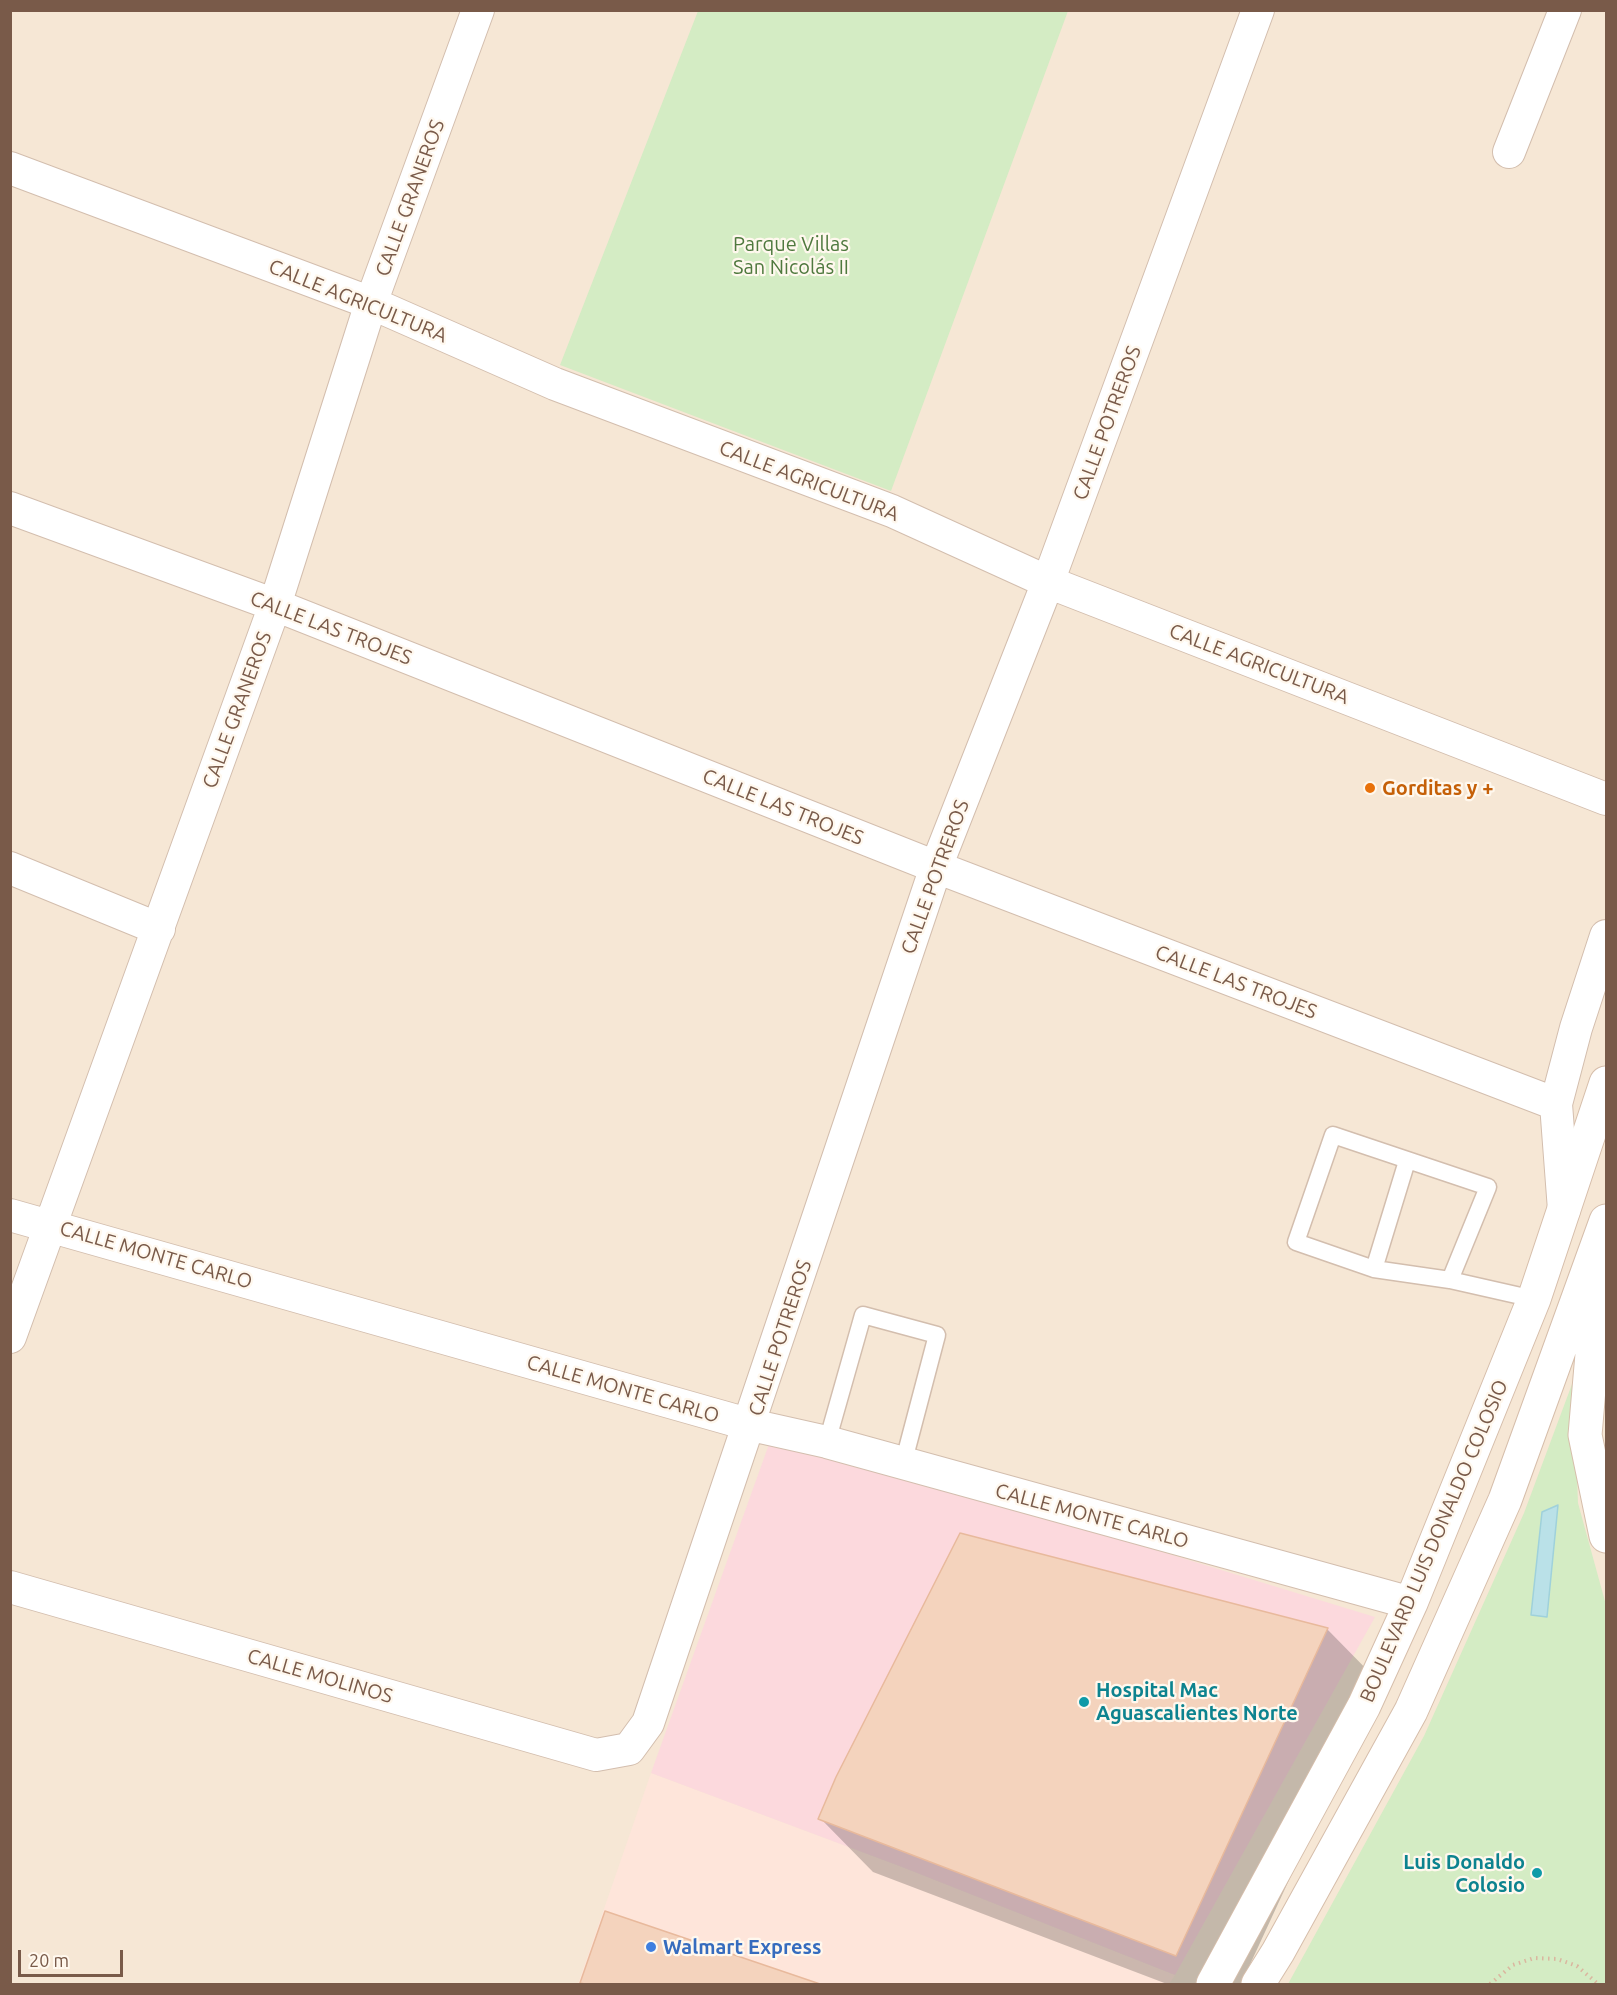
<!DOCTYPE html>
<meta charset="utf-8">
<style>
body{margin:0}
#map{position:relative;width:1617px;height:1995px;overflow:hidden;background:#fdf5e7;font-family:Ubuntu,sans-serif}
canvas{display:block}
.frame{position:absolute;inset:0;border:12px solid #795a49;pointer-events:none}
.scale{position:absolute;left:18px;top:1950px;width:105px;height:27px;box-sizing:border-box;border:3px solid #795a49;border-top:0;padding-left:8px;font-size:18px;line-height:21px;white-space:nowrap;color:#795a49;-webkit-text-stroke:4px #fff8ee;paint-order:stroke}
</style>
<div id="map">
<canvas width="1617" height="1995"></canvas>
<div class="frame"></div>
<div class="scale">20 m</div>
</div>
<script>
const c = document.querySelector('canvas').getContext('2d');
c.lineJoin = 'round';
function paint(path, color) {
  c.fillStyle = color;
  c.fill(path, 'evenodd');
}
function toPath(rows) {
  const path = new Path2D();
  for (const r of rows) {
    path.moveTo(r[0], r[1]);
    for (let i = 2; i < r.length; i += 2) path.lineTo(r[i], r[i + 1]);
  }
  return path;
}
function trace(path, color, width, dash) {
  c.strokeStyle = color;
  c.lineWidth = width;
  c.lineCap = dash ? 'butt' : 'round';
  c.setLineDash(dash || []);
  c.stroke(path);
}
function label(font, color, halo, rows, align = 'center') {
  c.font = font + ' Ubuntu,sans-serif';
  c.lineWidth = 4.5;
  c.setLineDash([]);
  c.textBaseline = 'middle';
  c.strokeStyle = halo;
  c.fillStyle = color;
  for (const [text, x, y, turn = 0] of rows) {
    c.save();
    c.translate(x, y);
    c.rotate((+turn || 0) * Math.PI / 180);
    c.textAlign = isNaN(turn) ? turn : align;
    if (halo) c.strokeText(text, 0, 0);
    c.fillText(text, 0, 0);
    c.restore();
  }
}
paint(toPath([
 [11,11,1606,11,1606,1984,11,1984]
]), '#f6e7d5');
paint(toPath([
 [651,1773,902,1867,1175,1975,1169,1984,578,1984]
]), '#fee5da');
paint(toPath([
 [773,1433,1375,1617,1175,1975,902,1867,651,1773]
]), '#fcd9dd');
paint(toPath([
 [698,11,1068,11,891,491,560,365],
 [1578,1368,1575,1425,1578,1503,1606,1605,1606,1984,1288,1984,1424,1736,1524,1513]
]), '#d4ecc4');
const water = toPath([
 [1558,1505,1547,1617,1531,1615,1542,1512,1558,1505]
]);
paint(water, '#bae1e8');
trace(water, '#9fd1db', 1.5);
paint(toPath([
 [1327,1629,1380,1683,1241,1984,1167,1984,873,1872,820,1818],
 [606,1913,816,1984,584,1984,582,1982]
]), '#0003');
const building = toPath([
 [960,1533,1328,1628,1176,1956,818,1819,836,1777,960,1533],
 [605,1911,820,1984,585,1984,580,1983,605,1911]
]);
paint(building, '#f4d3bd');
trace(building, '#e8b99c', 1.5);
const lane = toPath([
 [1374,1269,1407,1161],
 [1450,1280,1488,1187,1333,1135,1296,1242,1374,1269,1450,1280,1534,1299],
 [827,1442,863,1315,937,1335,903,1464]
]);
const street = toPath([
 [1509,152,1565,10],
 [10,168,371,303,555,384,892,511,1048,582,1606,799],
 [10,508,275,605,936,867,1556,1104],
 [10,868,159,929],
 [1564,1210,1556,1104,1576,1028,1606,936],
 [10,1215,751,1425,827,1442,1411,1603],
 [10,1337,275,605,371,303,478,10],
 [10,1587,596,1755,629,1749,648,1723,936,867,1048,582,1258,10]
]);
const secondary = toPath([
 [1599,1274,1585,1435,1606,1536],
 [1213,1984,1364,1706,1411,1603,1534,1299,1606,1083],
 [1258,1984,1278,1952,1411,1711,1505,1500,1606,1221]
]);
trace(lane, '#d3beae', 19);
trace(street, '#d3beae', 34);
trace(secondary, '#d6beab', 35);
trace(toPath([
 [1490,1984,1513,1965,1534,1958,1557,1959,1577,1966,1598,1984]
]), '#dab69f', 4, [1.5, 4.5]);
trace(lane, '#fff', 16);
trace(street, '#fff', 32);
trace(secondary, '#fff', 33);
for (const [x, y, r, color] of [
 [1370,788,6,"#e8710a"],
 [1084,1702,6,"#0f9aa8"],
 [1537,1873,6,"#0f9aa8"],
 [651,1947,6,"#3f7fe0"]
]) {
  const dot = new Path2D();
  dot.arc(x, y, r, 0, 2 * Math.PI);
  c.fillStyle = color;
  c.fill(dot);
  trace(dot, '#fff8ee', 2);
}
label('20px', '#795a49', '#fff8ee', [
 ["CALLE GRANEROS",410,198,-70],
 ["CALLE AGRICULTURA",358,301,22],
 ["CALLE POTREROS",1107,423,-70],
 ["CALLE AGRICULTURA",809,481,21],
 ["CALLE LAS TROJES",331,628,21],
 ["CALLE AGRICULTURA",1259,664,21],
 ["CALLE GRANEROS",237,710,-70],
 ["CALLE LAS TROJES",783,807,22],
 ["CALLE POTREROS",935,877,-70],
 ["CALLE LAS TROJES",1236,982,21],
 ["CALLE MONTE CARLO",156,1255,16],
 ["CALLE POTREROS",780,1338,-72],
 ["CALLE MONTE CARLO",623,1389,16],
 ["CALLE MONTE CARLO",1092,1516,15],
 ["BOULEVARD LUIS DONALDO COLOSIO",1434,1541,-67],
 ["CALLE MOLINOS",320,1676,16]
]);
label('20px', '#4f793e', '#fff8ee', [
 ["Parque Villas",791,244],
 ["San Nicolás II",791,267]
]);
label('bold 20px', '#c56008', '#fff8ee', [
 ["Gorditas y +",1382,788]
], 'left');
label('bold 20px', '#0d838f', '#fff8ee', [
 ["Hospital Mac",1096,1690],
 ["Aguascalientes Norte",1096,1713],
 ["Luis Donaldo",1525,1862,"right"],
 ["Colosio",1525,1885,"right"]
], 'left');
label('bold 20px', '#366cbe', '#fff8ee', [
 ["Walmart Express",663,1947]
], 'left');
</script>
